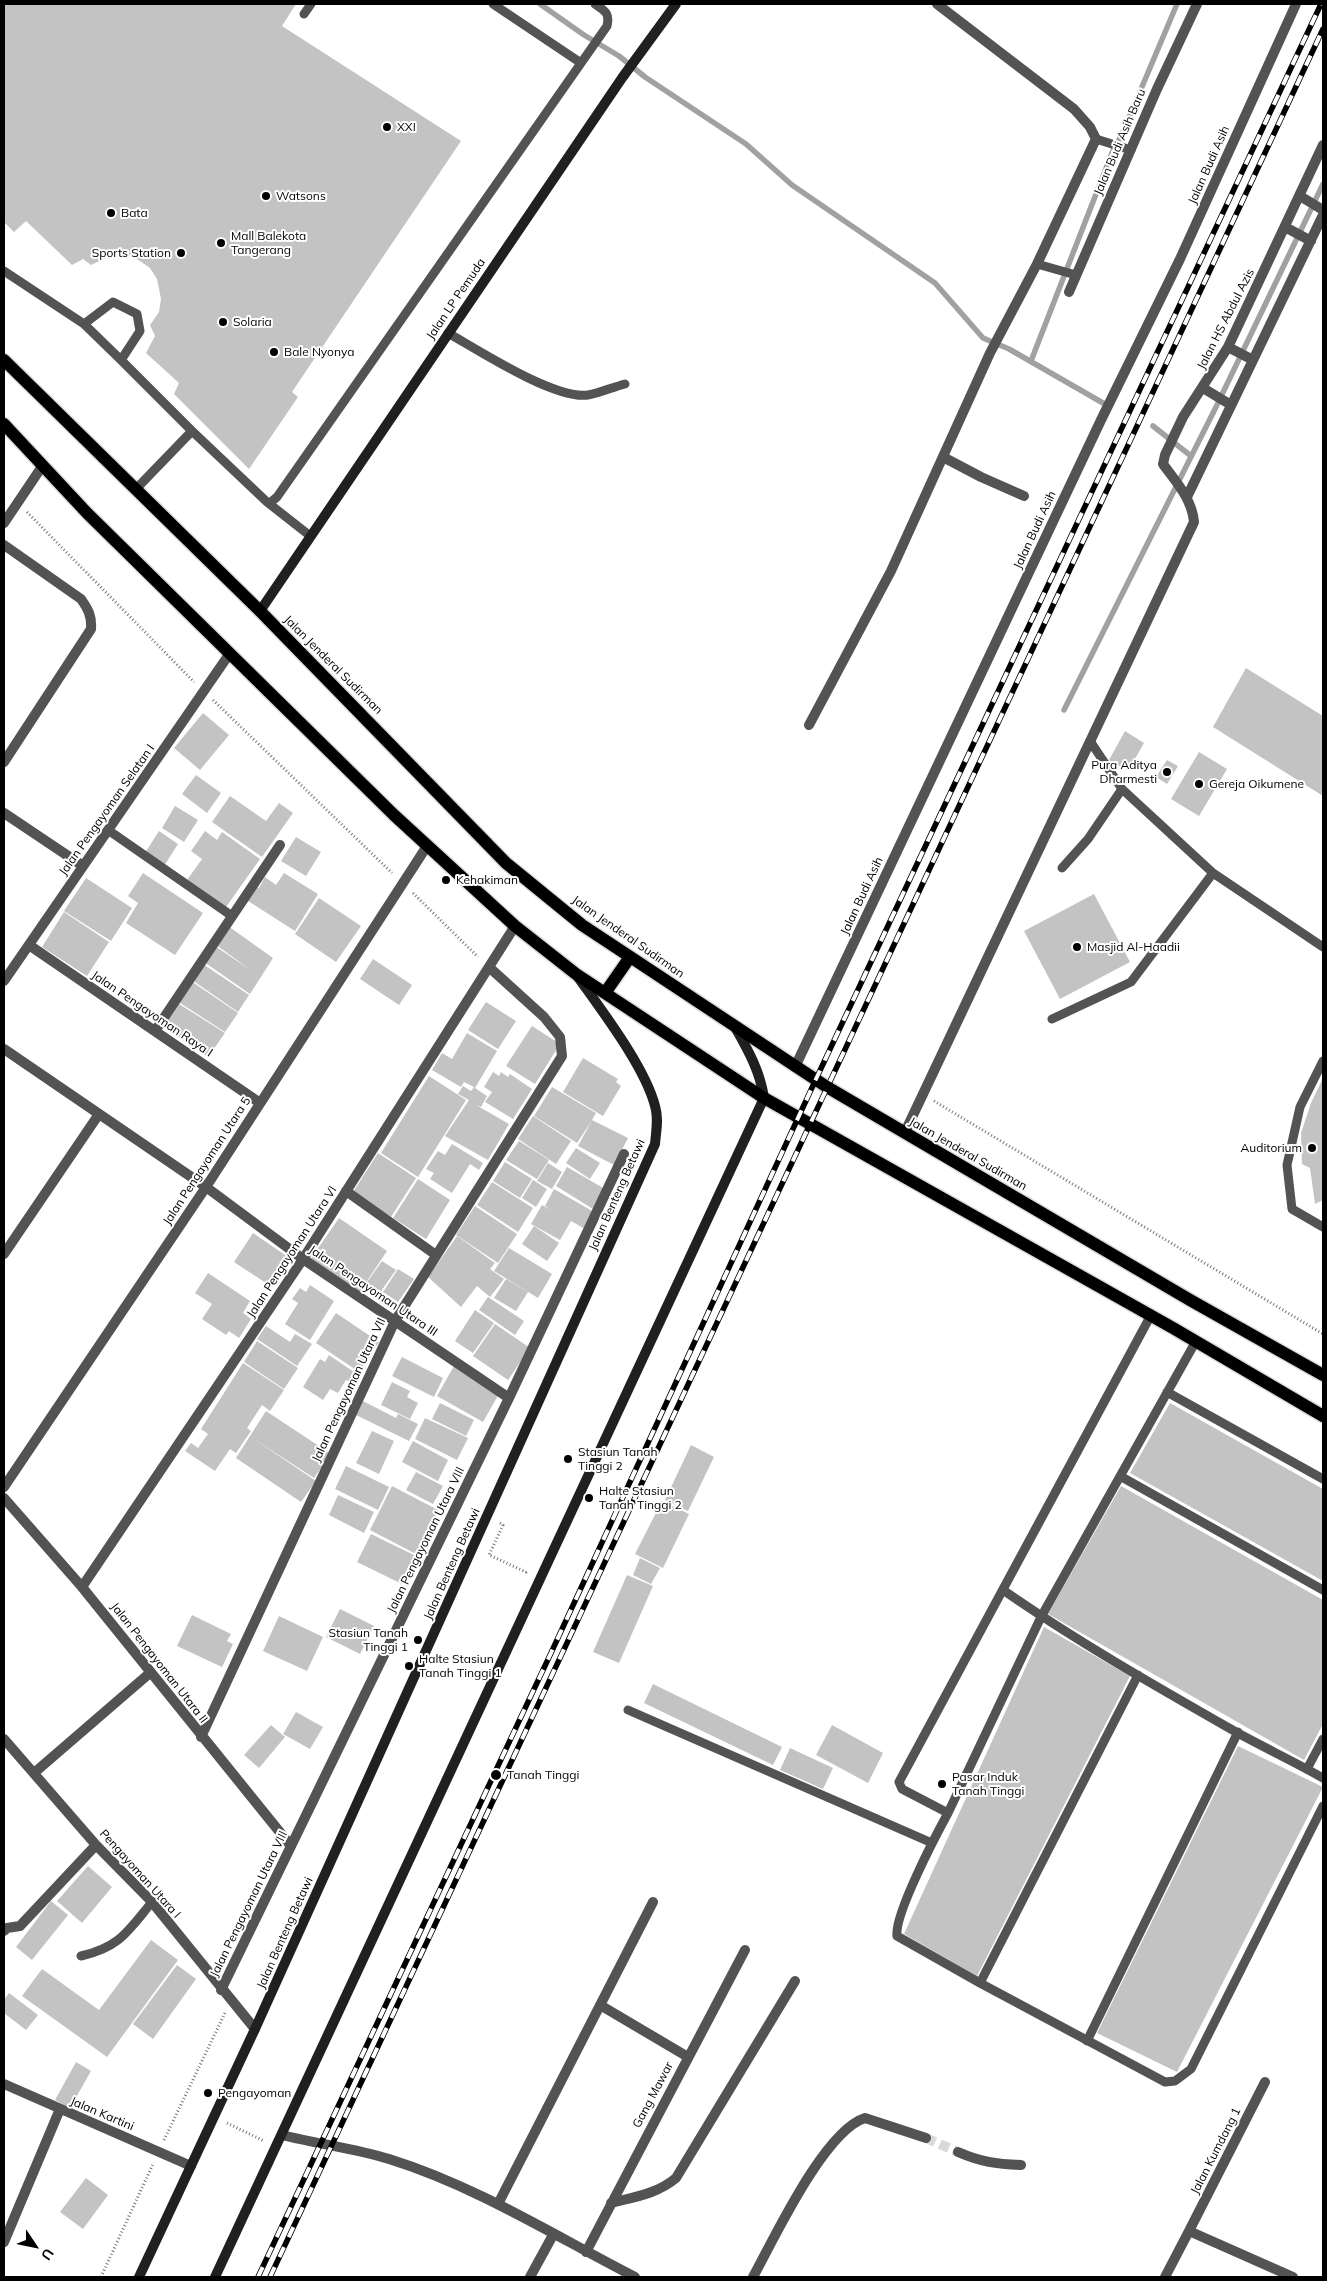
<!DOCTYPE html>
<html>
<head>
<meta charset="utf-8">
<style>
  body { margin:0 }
  #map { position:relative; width:1327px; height:2281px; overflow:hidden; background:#fff; font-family:Mulish,sans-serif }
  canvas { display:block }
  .frame { position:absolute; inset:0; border:5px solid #000; pointer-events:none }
  .north { position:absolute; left:10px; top:2221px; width:50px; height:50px; -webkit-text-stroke:4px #fff; paint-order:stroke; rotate:124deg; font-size:14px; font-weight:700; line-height:20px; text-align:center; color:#000 }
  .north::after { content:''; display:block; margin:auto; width:18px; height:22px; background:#000; clip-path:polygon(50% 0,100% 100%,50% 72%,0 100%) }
</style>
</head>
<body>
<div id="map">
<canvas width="1327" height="2281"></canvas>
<div class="frame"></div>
<div class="north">U</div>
</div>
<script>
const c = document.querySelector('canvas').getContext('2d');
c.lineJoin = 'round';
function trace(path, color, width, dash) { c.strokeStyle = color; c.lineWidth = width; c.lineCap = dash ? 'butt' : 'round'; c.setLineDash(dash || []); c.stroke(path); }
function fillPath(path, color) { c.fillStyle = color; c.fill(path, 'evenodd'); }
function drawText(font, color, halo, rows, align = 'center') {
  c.font = font + ' Mulish,sans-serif'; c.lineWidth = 4; c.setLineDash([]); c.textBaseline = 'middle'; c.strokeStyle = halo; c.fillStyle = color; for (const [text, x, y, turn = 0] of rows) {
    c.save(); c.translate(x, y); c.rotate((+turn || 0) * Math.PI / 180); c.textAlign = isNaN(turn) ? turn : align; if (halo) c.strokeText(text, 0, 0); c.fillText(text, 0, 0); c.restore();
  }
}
trace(new Path2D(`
  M540,4L584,35L619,56L645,77L746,144L792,185L935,283L983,338L1009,349L1103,403
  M1031,361L1112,153L1122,134L1177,4
  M1153,426L1191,456
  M1064,710L1217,405L1323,184`), '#a1a1a1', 5.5);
fillPath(new Path2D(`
  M4,4H296L282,26L461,141L292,392L298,397L249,469L174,394L179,383L146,353L155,336L150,325L159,312L161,299L157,279L150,268L137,259L124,254L113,255L91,265L83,259L72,265L26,221L14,232L4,222Z
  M1246,668L1323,716V796L1213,727Z
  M203,713L229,735L200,770L174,748Z
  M1125,731L1144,743L1128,771L1109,760Z
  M1199,752L1227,769L1199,816L1171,799Z
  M1167,760L1178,766L1167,784L1156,777Z
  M196,775L221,793L207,813L182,794Z
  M230,796L266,821L279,803L293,813L262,857L212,822Z
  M175,806L198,820L184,842L162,828Z
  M159,831L178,844L164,866L145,853Z
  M205,831L217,840L222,832L260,859L226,907L187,880L202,859L191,851Z
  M296,837L321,852L306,876L281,861Z
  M143,873L203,913L175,955L126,923L138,903L128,896Z
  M284,873L318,894L295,931L245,899L254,885L259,888L265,877L276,885Z
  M86,878L132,908L111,941L64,911Z
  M1094,894L1130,962L1060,999L1024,931Z
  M319,898L361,926L336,962L295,934Z
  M64,912L109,942L87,976L42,947Z
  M228,926L273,958L250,994L204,962L215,946L252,971L215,944Z
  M373,959L412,985L399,1005L360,979Z
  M203,964L249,995L238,1012L192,980Z
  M191,981L238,1013L225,1032L177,1001Z
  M176,1002L225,1033L208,1057L160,1025Z
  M486,1002L516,1021L498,1049L468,1030Z
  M532,1026L560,1044L535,1084L506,1066Z
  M467,1033L497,1051L475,1088L487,1096L481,1107L476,1105L509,1124L488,1160L445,1136L469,1100L458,1094L463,1086L471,1091L474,1087L464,1082L461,1087L432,1070L442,1053L452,1059Z
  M583,1058L618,1079L616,1082L621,1086L603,1116L563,1092Z
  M493,1072L499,1076L501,1072L508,1077L510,1074L532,1089L513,1119L485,1102L492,1092L484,1087Z
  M429,1076L466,1100L418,1177L381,1153Z
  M1323,1078V1200L1315,1204L1310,1168L1302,1164L1301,1133L1311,1103Z
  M552,1087L596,1113L592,1120L628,1138L614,1165L578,1146L591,1122L577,1143L534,1116Z
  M533,1116L571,1141L556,1164L518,1139Z
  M519,1141L549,1160L537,1179L506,1160Z
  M452,1144L483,1163L479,1170L470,1164L452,1193L430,1179L434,1173L426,1169L438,1151L445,1155Z
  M576,1148L600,1163L590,1179L566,1163Z
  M378,1153L416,1178L391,1217L353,1192Z
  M505,1162L532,1179L520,1198L493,1181Z
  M548,1163L562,1172L552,1189L537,1181Z
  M567,1167L605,1189L593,1209L556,1186Z
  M418,1179L450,1200L426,1239L393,1218Z
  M533,1180L547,1189L536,1207L522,1198Z
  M492,1182L533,1208L518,1232L477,1205Z
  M554,1189L594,1212L585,1229L571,1221L560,1240L531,1224L542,1205L551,1210L545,1206Z
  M475,1206L517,1234L498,1263L456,1235Z
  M339,1218L387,1251L359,1293L310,1260Z
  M534,1226L559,1243L547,1261L522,1244Z
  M253,1233L291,1259L272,1287L234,1262Z
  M457,1236L495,1263L490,1269L504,1279L490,1297L477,1286L461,1307L428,1277Z
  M509,1248L552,1274L538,1298L494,1271Z
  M382,1261L396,1270L379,1294L365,1285Z
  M398,1269L414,1279L398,1302L383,1292Z
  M208,1273L250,1301L243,1313L251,1319L239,1338L229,1331L226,1335L202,1319L212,1304L195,1293Z
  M506,1279L528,1292L516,1311L494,1298Z
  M310,1285L334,1301L310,1340L285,1324L298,1303L292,1299L300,1288L306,1292Z
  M488,1297L524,1321L515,1335L479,1310Z
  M475,1310L494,1323L473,1353L455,1341Z
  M336,1313L379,1342L359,1372L316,1343Z
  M495,1324L530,1348L508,1380L473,1356Z
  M266,1326L290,1342L295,1334L312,1344L297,1366L257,1339Z
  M257,1341L298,1368L284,1389L244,1362Z
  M329,1355L360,1376L355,1385L346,1380L338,1393L330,1389L323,1400L303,1387L320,1359L325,1362Z
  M402,1357L443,1378L434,1397L392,1376Z
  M243,1363L284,1390L270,1411L262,1405L247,1428L251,1431L236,1453L230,1449L215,1471L185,1451L191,1443L198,1448L208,1434L201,1429Z
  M454,1366L500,1392L483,1422L437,1396Z
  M392,1382L410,1391L407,1397L418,1403L410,1419L381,1405Z
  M363,1401L396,1418L398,1414L418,1424L409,1441L356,1415Z
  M440,1403L474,1420L466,1436L432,1419Z
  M1170,1403L1323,1489V1581L1130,1473Z
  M266,1411L331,1454L314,1478L254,1439L316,1481L301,1502L236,1458Z
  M425,1418L468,1438L457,1460L415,1439Z
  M372,1431L394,1441L379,1474L356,1463Z
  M413,1441L448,1460L438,1481L402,1462Z
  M691,1445L714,1457L688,1511L665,1500Z
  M346,1466L389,1487L378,1510L335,1489Z
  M416,1472L443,1486L433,1504L406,1490Z
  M392,1486L438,1510L416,1554L370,1530Z
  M1121,1486L1323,1600V1724L1304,1760L1048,1614Z
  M338,1495L374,1512L364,1533L329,1515Z
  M662,1501L689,1514L663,1568L635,1554Z
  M371,1534L416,1556L402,1584L357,1562Z
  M640,1558L660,1568L651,1584L633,1575Z
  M627,1575L653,1586L619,1663L593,1652Z
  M340,1609L374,1626L360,1654L326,1637Z
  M192,1615L231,1634L227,1641L233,1644L222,1667L177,1646Z
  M279,1616L323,1637L307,1671L263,1651Z
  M1044,1627L1130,1676L977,1976L904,1934Z
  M653,1684L782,1747L773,1765L644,1703Z
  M296,1712L323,1727L310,1749L283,1734Z
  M271,1725L285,1737L259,1768L244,1755Z
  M832,1725L883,1753L868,1783L816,1755Z
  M1238,1746L1323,1787L1177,2072L1097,2033Z
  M790,1748L833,1768L823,1789L780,1770Z
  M88,1866L112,1887L82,1923L57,1901Z
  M51,1901L68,1915L32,1960L16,1947Z
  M151,1940L178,1960L107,2057L22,1996L42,1969L99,2010Z
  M177,1965L196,1979L153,2039L133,2024Z
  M9,1993L38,2015L26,2030L4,2013V2000Z
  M76,2062L91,2071L70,2108L55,2100Z
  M86,2178L108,2195L83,2229L60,2212Z`), '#c3c3c3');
trace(new Path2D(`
  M926,2138L958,2152`), '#d9d9d9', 10, [10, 5]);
const primary = new Path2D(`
  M4,360L260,611L506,863L582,925L827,1087L1190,1300L1323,1375
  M4,424L87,513L394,815L515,926L576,974L764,1098L1173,1328L1323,1416
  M605,993L630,957`);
trace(primary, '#dbdbdb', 15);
trace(new Path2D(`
  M27,512L194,682
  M213,700L392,873
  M413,893L478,957
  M934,1101L1323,1334
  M500,1523L503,1525L489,1555L526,1572L527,1570
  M227,2123L264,2141
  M164,2140L225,2013
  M101,2277L153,2164`), '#757575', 3, [1, 2.5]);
trace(new Path2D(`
  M493,4L581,63
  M304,14L311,4
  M1096,139L1131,150
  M1037,264L1076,275
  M4,271L84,324L113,302L137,314L140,331L121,360L192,431L267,502L309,535
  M84,324L121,360
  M448,333C478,350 555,400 588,395C600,393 613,387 625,384
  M135,490L192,431
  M271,502L277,497L607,26C610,13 605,11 595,4
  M108,830L232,916
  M1062,868L1088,839L1122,789
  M1213,873L1323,947
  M1052,1019L1131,982L1213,873L1122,789L1090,741
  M1323,1061L1300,1107L1287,1165L1292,1209L1323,1227
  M1196,1341L1041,1617L948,1813C936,1835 894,1915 897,1936L980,1983L1165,2082L1175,2081L1191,2069L1323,1806
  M1167,1392L1323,1479
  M1120,1476L1323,1590
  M1003,1590C1078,1642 1157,1687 1236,1732C1265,1748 1295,1762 1323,1778
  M628,1710L932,1843
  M1307,1769L1323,1739
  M948,1813L902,1789L899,1782L1151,1315
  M81,1956C120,1947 128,1931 152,1902
  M980,1983L1138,1675
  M1087,2041L1238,1732`), '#535353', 9);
trace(new Path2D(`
  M1300,196L1323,210
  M1285,227L1311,241
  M1069,292L1157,89L1197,4
  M1228,347L1253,360
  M1203,388L1231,405
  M943,457L981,477L1024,496
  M1187,497L1323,215
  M4,523L43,465
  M4,545L81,599C88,609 92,616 91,629L4,762
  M809,725L891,571L990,353L1037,264L1096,139L1090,127L1074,109L937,4
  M4,813L83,866
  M29,945L260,1103
  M4,981L230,653
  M155,1031L280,845
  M4,1049L206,1187L303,1259L509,1398
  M795,1067L1101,420L1180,259L1296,4
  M905,1132L1194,522C1192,499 1176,482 1163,464L1165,455L1183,417L1228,347L1323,145
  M346,1191L436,1255
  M4,1254L99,1114
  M4,1487L206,1187L427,846
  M4,1498L82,1587L291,1846
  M82,1587L303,1259L515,926
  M201,1737L395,1321L562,1056L560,1037L544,1017L490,968
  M4,1739L96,1845L152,1902L255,2029
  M34,1773L151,1672
  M4,1931L7,1928L20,1926L96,1845
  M221,1990L509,1398L624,1154
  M600,2005L688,2057
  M4,2084L191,2166
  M282,2135C317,2144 354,2148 389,2159C476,2186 555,2236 635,2277
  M958,2152C981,2162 996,2164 1021,2165
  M611,2203C634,2197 657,2194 676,2178L795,1981
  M498,2204L653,1902
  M1189,2231L1265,2082
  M4,2242L60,2109
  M586,2252L745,1950
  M530,2277L553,2235
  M753,2277C774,2239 824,2131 865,2118L926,2138
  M1165,2277L1189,2231L1293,2277`), '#535353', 10);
trace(new Path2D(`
  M260,611L622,78L676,4
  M139,2277L255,2029L655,1144C656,1131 659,1119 655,1106C645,1067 602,1011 578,977
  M215,2277L764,1098C760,1071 748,1050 735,1027`), '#202020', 10);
trace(primary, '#000', 12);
const rail = new Path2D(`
  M258,2277L551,1653L816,1079L1321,4
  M270,2277L1323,29`);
trace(rail, '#000', 5.5);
trace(rail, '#fff', 4, [11]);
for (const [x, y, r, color] of [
  [387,127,5,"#000"],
  [266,196,5,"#000"],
  [111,213,5,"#000"],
  [221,243,5,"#000"],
  [181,253,5,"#000"],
  [223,322,5,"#000"],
  [274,352,5,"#000"],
  [1167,772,5,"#000"],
  [1199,784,5,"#000"],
  [446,880,5,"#000"],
  [1077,947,5,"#000"],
  [1312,1148,5,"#000"],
  [568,1459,5,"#000"],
  [589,1498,5,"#000"],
  [418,1640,5,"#000"],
  [409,1666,5,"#000"],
  [496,1775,6,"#000"],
  [942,1784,5,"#000"],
  [208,2093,5,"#000"]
]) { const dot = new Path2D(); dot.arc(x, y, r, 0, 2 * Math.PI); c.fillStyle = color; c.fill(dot); trace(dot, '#fff', 2); }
drawText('12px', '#000', '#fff', [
  ["XXI",397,127],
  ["Watsons",276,196],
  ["Bata",121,213],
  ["Mall Balekota",231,236],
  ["Tangerang",231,250],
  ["Sports Station",171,253,"right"],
  ["Solaria",233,322],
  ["Bale Nyonya",284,352],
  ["Pura Aditya",1157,765,"right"],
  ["Dharmesti",1157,779,"right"],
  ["Gereja Oikumene",1209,784],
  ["Kehakiman",456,880],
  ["Masjid Al-Haadii",1087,947],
  ["Auditorium",1302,1148,"right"],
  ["Stasiun Tanah",578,1452],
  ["Tinggi 2",578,1466],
  ["Halte Stasiun",599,1491],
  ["Tanah Tinggi 2",599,1505],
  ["Stasiun Tanah",408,1633,"right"],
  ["Tinggi 1",408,1647,"right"],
  ["Halte Stasiun",419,1659],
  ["Tanah Tinggi 1",419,1673],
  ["Tanah Tinggi",507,1775],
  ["Pasar Induk",952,1777],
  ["Tanah Tinggi",952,1791],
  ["Pengayoman",218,2093]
], 'left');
drawText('12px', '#000', '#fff', [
  ["Jalan Budi Asih Baru",1120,142,-67],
  ["Jalan Budi Asih",1209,165,-66],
  ["Jalan LP Pemuda",456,299,-56],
  ["Jalan HS Abdul Azis",1226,319,-63],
  ["Jalan Budi Asih",1035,530,-65],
  ["Jalan Jenderal Sudirman",333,665,45],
  ["Jalan Pengayoman Selatan I",107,810,-55],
  ["Jalan Budi Asih",862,896,-65],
  ["Jalan Jenderal Sudirman",628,937,35],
  ["Jalan Pengayoman Raya I",152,1014,34],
  ["Jalan Jenderal Sudirman",968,1154,30],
  ["Jalan Pengayoman Utara 5",207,1161,-57],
  ["Jalan Benteng Betawi",617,1195,-66],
  ["Jalan Pengayoman Utara VI",292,1252,-57],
  ["Jalan Pengayoman Utara III",373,1291,34],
  ["Jalan Pengayoman Utara VII",349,1390,-65],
  ["Jalan Pengayoman Utara VIII",426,1540,-64],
  ["Jalan Benteng Betawi",452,1564,-66],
  ["Jalan Pengayoman Utara II",159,1663,52],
  ["Pengayoman Utara I",140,1874,48],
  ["Jalan Pengayoman Utara VIII",249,1904,-64],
  ["Jalan Benteng Betawi",285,1933,-66],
  ["Gang Mawar",653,2095,-62],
  ["Jalan Kartini",102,2114,23],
  ["Jalan Kumdang 1",1216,2151,-63]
]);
</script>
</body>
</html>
